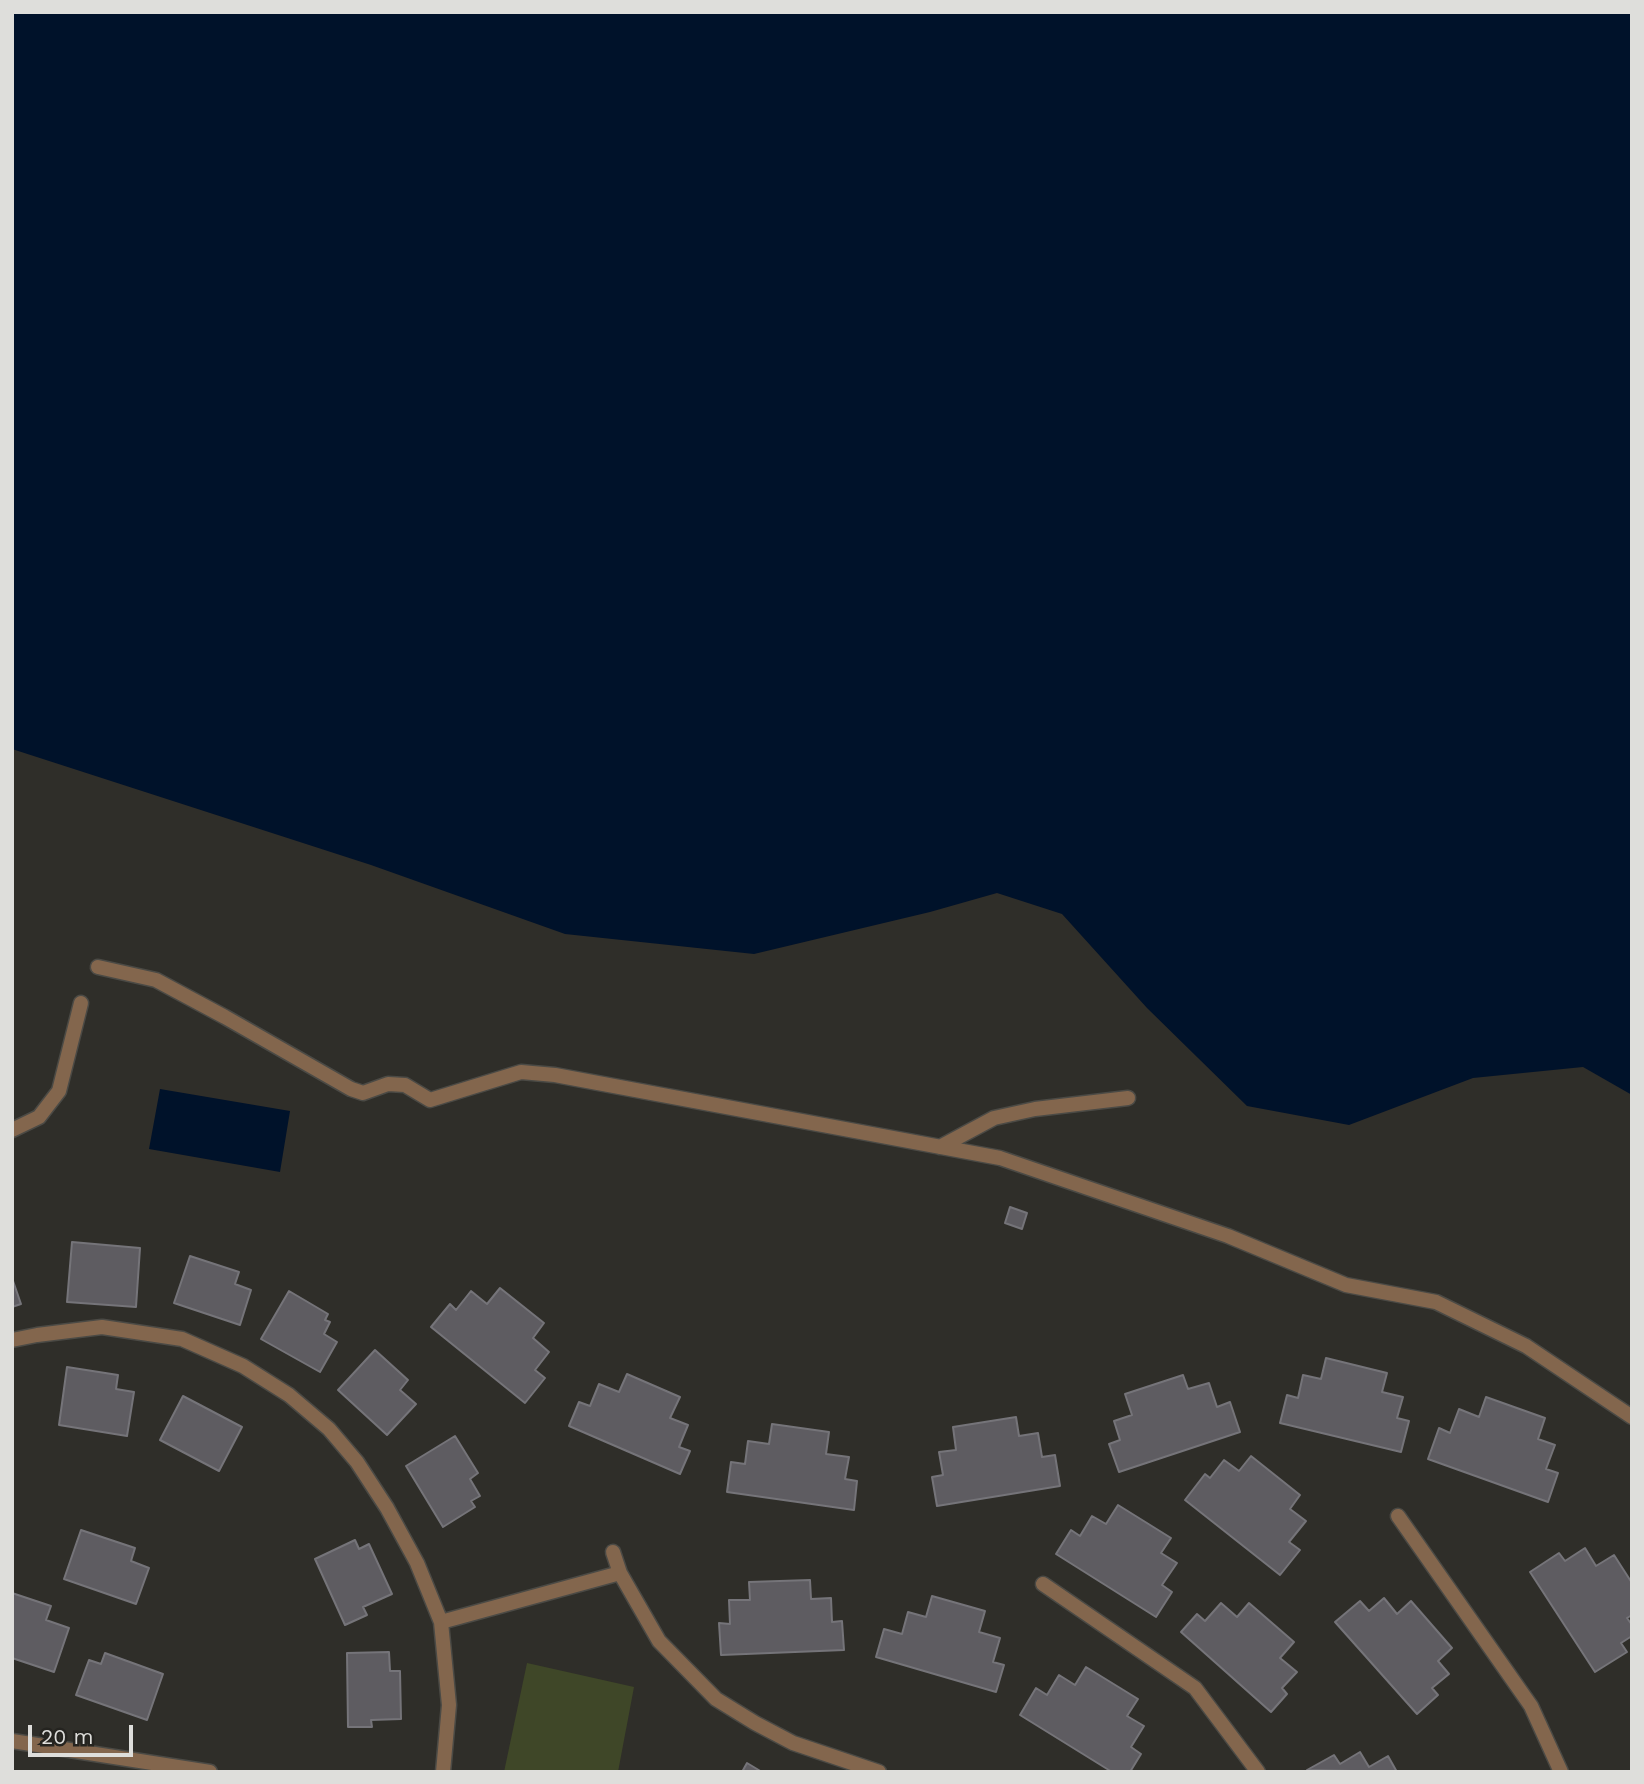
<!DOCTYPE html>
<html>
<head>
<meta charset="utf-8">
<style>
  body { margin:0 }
  #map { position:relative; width:1644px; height:1784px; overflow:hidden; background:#2f2e29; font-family:"Work Sans",sans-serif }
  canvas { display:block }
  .frame { position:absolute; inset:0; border:14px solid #dededb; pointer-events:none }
  .scale { position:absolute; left:28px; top:1725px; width:105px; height:32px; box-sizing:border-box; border:4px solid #dededb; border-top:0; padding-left:9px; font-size:21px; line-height:24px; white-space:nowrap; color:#dededb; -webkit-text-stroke:5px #252420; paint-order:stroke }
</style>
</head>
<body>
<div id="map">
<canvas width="1644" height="1784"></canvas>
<div class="frame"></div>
<div class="scale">20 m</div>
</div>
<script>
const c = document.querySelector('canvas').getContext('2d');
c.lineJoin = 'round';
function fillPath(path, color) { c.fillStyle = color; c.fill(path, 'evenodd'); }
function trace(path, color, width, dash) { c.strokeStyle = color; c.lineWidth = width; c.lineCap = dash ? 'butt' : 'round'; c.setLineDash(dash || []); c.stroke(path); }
fillPath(new Path2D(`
  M527,1663L634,1687L618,1772H504Z`), '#3f4728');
fillPath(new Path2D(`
  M12,12H1632V1095L1583,1067L1473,1078L1349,1125L1247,1106L1147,1008L1062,914L997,893L930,912L754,954L565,934L371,865L12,749Z
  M160,1089L290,1111L280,1172L149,1149Z`), '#00122a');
const building = new Path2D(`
  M1010,1207L1027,1213L1022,1229L1005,1223Z
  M72,1242L140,1248L136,1307L67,1302Z
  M190,1256L239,1272L235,1284L251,1290L240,1325L174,1303Z
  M12,1278L21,1304L12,1307Z
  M500,1288L544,1323L533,1338L549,1352L535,1370L545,1378L525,1403L431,1327L450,1304L456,1310L471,1291L487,1304Z
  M289,1291L328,1314L325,1320L330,1322L324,1334L337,1342L320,1372L261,1339Z
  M375,1350L408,1380L400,1390L416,1404L387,1435L338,1390Z
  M1326,1358L1387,1373L1382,1392L1403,1397L1397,1418L1409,1421L1401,1452L1280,1423L1287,1395L1298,1398L1303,1375L1321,1379Z
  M67,1367L118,1375L116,1389L134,1392L127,1436L59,1425Z
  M627,1374L680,1397L670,1418L688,1425L679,1447L690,1451L680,1474L569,1426L579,1402L590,1406L599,1384L619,1392Z
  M1183,1375L1188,1389L1209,1383L1217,1407L1230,1402L1240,1432L1119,1472L1109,1444L1120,1440L1114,1421L1132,1415L1125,1394Z
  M183,1396L242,1427L219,1471L160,1440Z
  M1486,1397L1545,1418L1538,1439L1555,1445L1546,1469L1558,1473L1548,1502L1428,1459L1439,1428L1450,1433L1459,1409L1479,1417Z
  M1016,1417L1019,1436L1038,1433L1042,1457L1055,1455L1060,1486L937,1506L932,1477L943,1475L939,1452L956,1450L953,1427Z
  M772,1424L829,1432L826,1454L849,1457L845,1479L857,1481L854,1510L727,1492L731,1462L745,1464L748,1441L769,1444Z
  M455,1436L478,1473L470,1479L480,1496L471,1501L475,1507L443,1527L406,1466Z
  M1251,1456L1300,1495L1290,1509L1306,1521L1289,1542L1300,1550L1280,1575L1185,1500L1205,1474L1210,1478L1224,1460L1239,1471Z
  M1118,1505L1171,1538L1161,1553L1177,1563L1162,1585L1172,1592L1156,1617L1056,1554L1071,1530L1080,1536L1092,1516L1106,1524Z
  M81,1530L135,1548L131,1561L149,1568L136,1604L64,1579Z
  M355,1540L359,1549L369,1544L392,1594L363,1607L367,1615L345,1625L315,1559Z
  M1585,1548L1596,1566L1614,1555L1632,1583V1615L1627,1618L1632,1625V1636L1621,1643L1627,1652L1595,1672L1530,1572L1559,1553L1565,1561Z
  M810,1580L811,1599L831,1598L832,1622L842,1621L844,1650L721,1655L719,1623L730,1624L729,1600H750L749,1582Z
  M12,1593L51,1606L46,1620L69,1628L54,1672L12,1658Z
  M932,1596L985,1611L979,1632L1000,1638L993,1662L1004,1665L996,1692L876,1657L884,1629L902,1634L908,1612L926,1617Z
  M1384,1598L1397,1614L1411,1601L1452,1648L1438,1661L1449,1674L1432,1688L1438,1695L1417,1714L1335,1622L1360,1601L1369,1611Z
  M1221,1603L1237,1617L1249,1603L1294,1642L1280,1658L1297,1672L1282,1688L1287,1694L1271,1712L1181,1632L1197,1614L1205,1621Z
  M389,1652L390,1671H400L401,1719L371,1720L372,1727H348L347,1653Z
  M105,1653L163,1674L147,1720L76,1695L89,1660L101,1664Z
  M1086,1667L1138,1699L1127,1716L1144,1726L1131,1747L1141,1754L1130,1772H1112L1020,1715L1036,1688L1047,1695L1059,1675L1075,1685Z
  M1360,1752L1369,1767L1388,1756L1397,1772L1307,1770L1334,1755L1340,1764Z
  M747,1763L762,1772H742Z`);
fillPath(building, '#5e5c61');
trace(building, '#757479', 2);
const street = new Path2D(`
  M98,967L156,980L225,1017L351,1089L363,1093L388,1084L405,1085L430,1100L521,1072L555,1075L1000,1158L1228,1236L1346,1285L1436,1302L1526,1346L1632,1417
  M12,1130L39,1117L59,1091L81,1003
  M940,1147L994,1118L1035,1109L1128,1098
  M12,1340L37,1335L102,1327L182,1339L243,1366L289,1395L329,1429L357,1462L387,1508L417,1563L441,1622L449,1705L443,1772
  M1398,1516L1531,1706L1561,1772
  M613,1552L620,1573L659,1641L716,1699L755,1723L793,1743L879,1772
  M1043,1584L1195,1688L1258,1772
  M441,1622L620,1573
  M12,1741L210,1772`);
trace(street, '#4b4a45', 17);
trace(street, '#83664d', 14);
</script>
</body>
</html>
